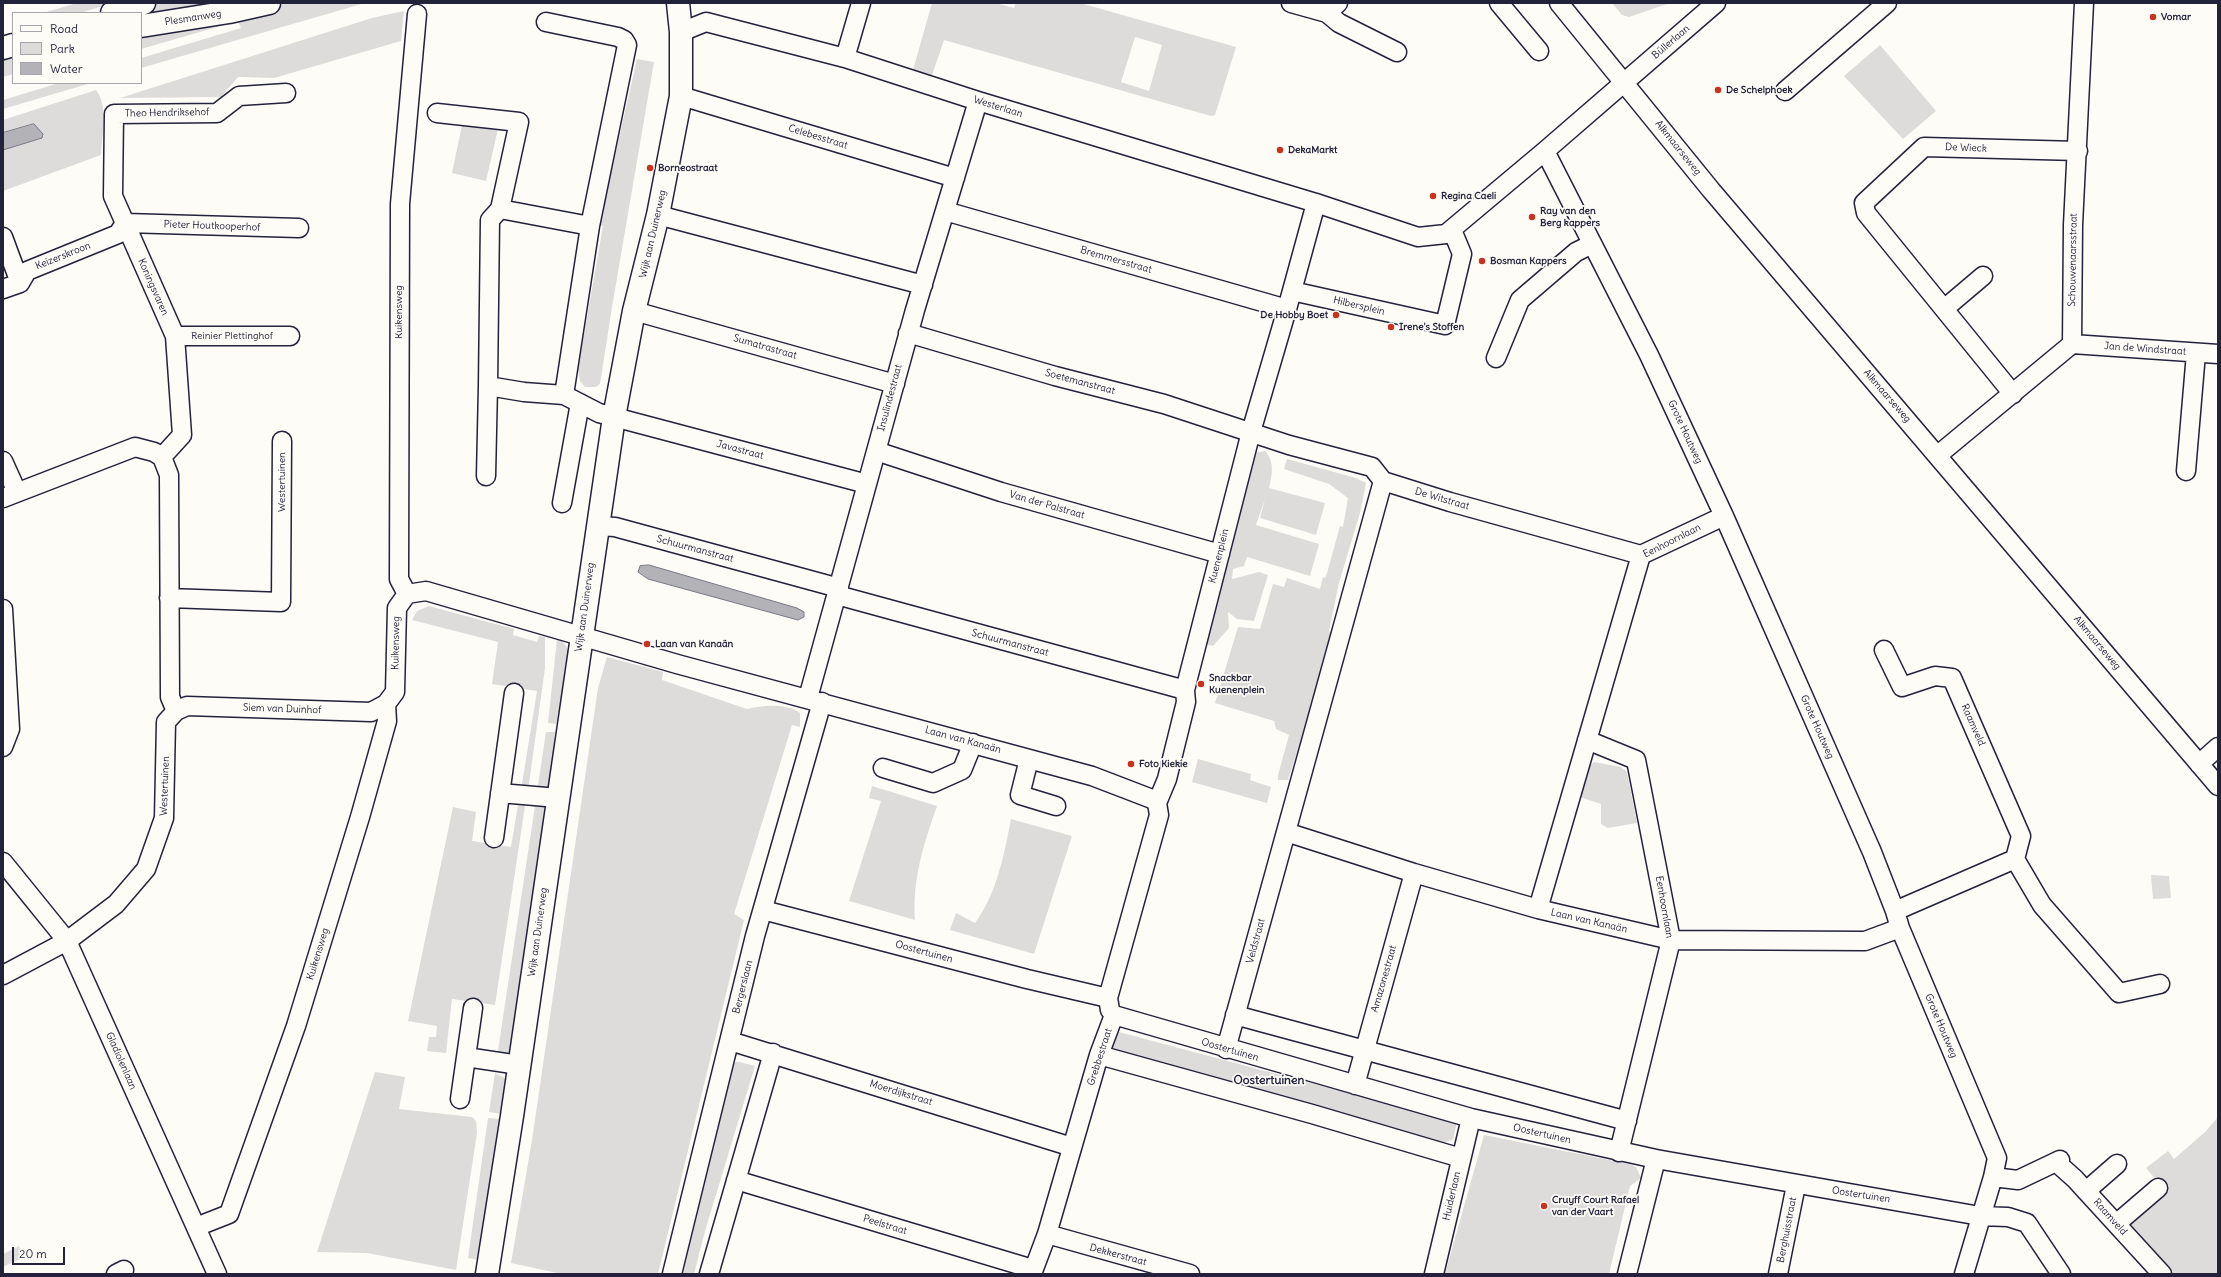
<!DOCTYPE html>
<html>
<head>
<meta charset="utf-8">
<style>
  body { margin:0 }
  #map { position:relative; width:2221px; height:1277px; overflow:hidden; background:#fdfcf7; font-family:Delius,sans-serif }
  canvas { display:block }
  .frame { position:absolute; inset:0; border:4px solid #22223b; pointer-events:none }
  .legend { position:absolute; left:12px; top:12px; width:130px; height:72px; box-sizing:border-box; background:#fdfcf7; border:1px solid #a5a5ac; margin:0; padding:5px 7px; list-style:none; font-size:12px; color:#22223b }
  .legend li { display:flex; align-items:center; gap:8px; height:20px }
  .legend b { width:20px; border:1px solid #a5a5ac }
  .scale { position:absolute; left:12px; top:1247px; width:53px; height:18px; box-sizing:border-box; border:2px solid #22223b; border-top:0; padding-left:5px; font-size:12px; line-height:14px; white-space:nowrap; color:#22223b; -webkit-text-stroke:3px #fdfcf7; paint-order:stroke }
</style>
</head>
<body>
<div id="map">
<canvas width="2221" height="1277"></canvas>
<div class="frame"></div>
<ul class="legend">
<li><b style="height:5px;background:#fdfcf7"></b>Road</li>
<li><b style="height:11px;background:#dddcdb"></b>Park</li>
<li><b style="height:11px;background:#b2b2b7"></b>Water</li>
</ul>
<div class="scale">20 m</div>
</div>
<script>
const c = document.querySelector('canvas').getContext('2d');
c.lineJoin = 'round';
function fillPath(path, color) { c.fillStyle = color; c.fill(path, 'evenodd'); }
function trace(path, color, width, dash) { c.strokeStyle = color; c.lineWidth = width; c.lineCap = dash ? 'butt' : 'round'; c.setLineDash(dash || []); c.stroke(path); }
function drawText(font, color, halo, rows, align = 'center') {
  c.font = font + ' Delius,sans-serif'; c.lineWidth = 3.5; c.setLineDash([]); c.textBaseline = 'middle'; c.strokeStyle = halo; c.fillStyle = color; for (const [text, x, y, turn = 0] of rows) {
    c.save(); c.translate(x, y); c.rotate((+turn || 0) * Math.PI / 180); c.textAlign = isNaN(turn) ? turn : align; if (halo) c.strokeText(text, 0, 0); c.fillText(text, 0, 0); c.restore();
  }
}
fillPath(new Path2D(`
  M77,3H113L80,13H43Z
  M155,3H249L141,17L122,13Z
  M286,3H365L141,68V58L241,28L238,21L141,49V30L185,25Z
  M932,3H996L1014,8L1016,3H1080L1236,47L1215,115L1211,116L944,40L930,81L911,77ZM1135,37L1162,45L1149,91L1121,82Z
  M1612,3H1670L1629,17L1622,15Z
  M404,11L401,41L274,78L238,77L221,97L120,98L372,18Z
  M1880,45L1936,111L1903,139L1844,76Z
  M13,54V74L3,77V57Z
  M637,59L654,62L612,307L600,384L596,387H585L580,381L578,369L603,226H599Z
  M59,83H91L3,109V100Z
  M96,90C109,107 102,135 101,155L3,191V150L42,138L41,133L34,124L3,133V120Z
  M462,125L498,129L486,181L452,173Z
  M1265,451C1275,461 1272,476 1269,488L1325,503L1316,535L1260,518L1265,499L1256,525L1319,544L1310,576L1247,557L1244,566L1233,569L1232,579L1259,572L1268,575L1254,621L1237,619L1228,612L1229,628L1213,646L1205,644L1254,453Z
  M1287,459L1356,478L1366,483L1360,513L1339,583L1329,631L1333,636L1331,646L1288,780H1278V775L1289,735L1276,729L1274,721L1215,703L1238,627L1260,629L1273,584L1284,587L1287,578L1320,589L1323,577L1325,578L1327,573L1340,526L1343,527L1348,498L1329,484L1284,469Z
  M429,606L514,629L513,635L537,642L539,636L545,637V668L528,791L521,790L537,691L492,684L498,642L412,620L417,611Z
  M557,639C565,641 568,648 569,656L556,724L548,723Z
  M607,657L663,672L662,680L747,709C762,705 788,703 800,713V727L792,725L734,914L744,920L658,1274H562L511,1263L532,1140L598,688Z
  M546,732H555L549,793L537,792Z
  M1198,759L1251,774L1250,780L1271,787L1267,803L1192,782Z
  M1594,762L1621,767L1627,772L1637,823L1608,828L1601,824V804L1580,797L1588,767Z
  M872,786L937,806C924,843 912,880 915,920L849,901L881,801L869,798Z
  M518,805L525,806L495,1005L452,999L446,1053L427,1051L429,1037H436L437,1026L408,1021L453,807L476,812L472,841L511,847Z
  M535,806L548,807L510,1054L497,1057Z
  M1011,819L1072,836L1034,954L950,930L956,913L975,923C997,893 1004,855 1011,819Z
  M2151,875L2169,876L2171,898L2153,899Z
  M1115,1031L1457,1122L1453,1140L1441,1143L1108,1049Z
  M734,1062H740L755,1066L705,1231L694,1274H683Z
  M375,1072L405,1077L399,1109L472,1117L476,1121L477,1133L456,1270L367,1253L317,1252Z
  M495,1073L507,1079L502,1114L489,1112Z
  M2218,1117V1274H2173L2126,1223L2164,1189L2146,1168L2168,1151L2174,1159L2205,1132Z
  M488,1118L501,1119L480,1260L468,1258Z
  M1484,1135L1630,1164L1636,1167L1641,1178L1630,1186L1609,1274H1445Z
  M19,1246L24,1257L3,1267V1254Z`), '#dddcdb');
const water = new Path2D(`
  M34,124L43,134L42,138L3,150V133Z
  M649,565L797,608L804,612V617L798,620L648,579L638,572L640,566Z`);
fillPath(water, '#b2b2b7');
trace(water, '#787885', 1);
const minor = new Path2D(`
  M1291,3L1327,13L1338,3
  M1499,3L1539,51
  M1559,3L1711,190L2218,786
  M1327,13L1339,23L1397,52
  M546,22L618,37L624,40L627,45L590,226L564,395L599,413L867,484
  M681,32L706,22L845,58L978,101L1316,203
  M845,58L861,3
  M1785,91L1887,3
  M681,96L955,178
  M437,113L519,122L500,209L490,220L488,386
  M1545,151L1649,355L1724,516L1872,852L1895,911L1900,928L1997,1158L1993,1177L1964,1274
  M500,209L590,226
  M945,211L1287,309
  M658,215L923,285
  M3,237L20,283
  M1983,276L1944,309L1866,213L1864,203L1924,147L2078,151
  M3,289L20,283L27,271L118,234L125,223L299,228
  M1292,291L1445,325L1462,254L1452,230
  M1944,309L2013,394
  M634,311L895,384
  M908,333L1055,376L1164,404L1289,445L1372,467L1383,481L1450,502L1641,555
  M175,336H290
  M2072,344L2218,354
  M1496,358L1520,300L1576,252L1592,244
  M876,451L1001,492L1220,554
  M1938,455L2072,344L2073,225L2084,3
  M162,457L182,435L175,336L113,196L114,114L217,113L239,96L286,93
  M162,457L169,475L170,697L176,711
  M3,461L17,492
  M2186,471L2196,353
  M486,476L488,386L524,392L564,395
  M3,498L135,447L154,452L162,457
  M562,503L580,403
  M597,526L615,527L839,588
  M407,594L426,591L677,664L1092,776L1152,799L1157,803L1159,815L1108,998L1110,1010L1114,1015
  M407,594L399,579L400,204L417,14
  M837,595L1185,690
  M169,598L281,602L282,441
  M3,609L10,729L3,747
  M1884,650L1902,687L1935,676L1952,678L2021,836L2015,859L2042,905L2119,993L2160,984
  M808,698L915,310L978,101
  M1587,740L1636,760L1671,940L1619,1152
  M1029,759L1020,795L1056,806
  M2199,764L2218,747
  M883,768L933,783L962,770L973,743
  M500,793L558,798
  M1157,803L1167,779L1186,702L1185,690L1251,432L1287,309L1316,203L1418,237L1446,234L1545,151L1716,3
  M1286,832L1414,873L1538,909L1671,940L1865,941L1900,928
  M494,838L514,693
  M3,862L67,941L217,1274
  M1538,909L1641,555L1724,516
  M763,910L1027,979L1108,998
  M1895,911L2015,859
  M3,975L67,941L116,904L146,869L164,818L166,722L176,711L187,706L371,712L386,704
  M1114,1015L1471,1118L1656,1159L1980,1216L2008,1217L2027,1223L2061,1274
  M1235,1015L1627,1121
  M730,1041L1072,1147
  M1226,1049C1278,859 1331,670 1383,481
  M1099,1055L1312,1114L1461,1158
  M466,1057L519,1065
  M1355,1085L1414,873
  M460,1099L473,1008
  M2056,1162L2075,1179L2162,1274
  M1993,1177L2018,1180L2060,1160
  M736,1180L1033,1269
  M2086,1191L2117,1164
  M2116,1224L2158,1188
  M196,1227L229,1214L296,1026L360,817L387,721L386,704L395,692L397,608L407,594
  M1047,1234L1190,1274
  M116,1274L124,1270
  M672,1274L755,936L822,702
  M709,1274L773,1053
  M1032,1274L1047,1234L1099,1055L1114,1015
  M1434,1274L1471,1118
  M1627,1274L1656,1159
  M1778,1274L1796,1185`);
const major = new Path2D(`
  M112,13L144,3
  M141,26L229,12L269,3
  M3,48L13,45
  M487,1274L512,1116L614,417L634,311L658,215L681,96V32L678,3`);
trace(minor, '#22223b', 21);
trace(major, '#22223b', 25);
trace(minor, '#fdfcf7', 18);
trace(major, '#fdfcf7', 22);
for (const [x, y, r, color] of [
  [2153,17,4,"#c8321e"],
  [1718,90,4,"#c8321e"],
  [1280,150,4,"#c8321e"],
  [650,168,4,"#c8321e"],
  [1433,196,4,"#c8321e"],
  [1532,217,4,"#c8321e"],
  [1482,261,4,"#c8321e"],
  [1336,315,4,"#c8321e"],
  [1391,327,4,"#c8321e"],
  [647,644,4,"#c8321e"],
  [1201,684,4,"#c8321e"],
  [1131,764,4,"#c8321e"],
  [1544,1206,4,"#c8321e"]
]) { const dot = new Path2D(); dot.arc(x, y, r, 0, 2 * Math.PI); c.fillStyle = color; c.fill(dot); trace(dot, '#fdfcf7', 1.5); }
drawText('bold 10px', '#22223b', '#fdfcf7', [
  ["Vomar",2161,17],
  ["De Schelphoek",1726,90],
  ["DekaMarkt",1288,150],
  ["Borneostraat",658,168],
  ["Regina Caeli",1441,196],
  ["Ray van den",1540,211],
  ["Berg kappers",1540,223],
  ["Bosman Kappers",1490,261],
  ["De Hobby Boet",1328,315,"right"],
  ["Irene's Stoffen",1399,327],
  ["Laan van Kanaän",655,644],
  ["Snackbar",1209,678],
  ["Kuenenplein",1209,690],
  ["Foto Kiekie",1139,764],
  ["Cruyff Court Rafael",1552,1200],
  ["van der Vaart",1552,1212]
], 'left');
drawText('10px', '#22223b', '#fdfcf7', [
  ["Plesmanweg",193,18,-9],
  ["Büllerlaan",1671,42,-41],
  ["Westerlaan",998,107,17],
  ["Theo Hendriksehof",167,113,-1],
  ["Celebesstraat",818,137,17],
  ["Alkmaarseweg",1678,148,51],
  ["De Wieck",1966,148,2],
  ["Pieter Houtkooperhof",212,226,2],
  ["Wijk aan Duinerweg",653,234,-77],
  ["Keizerskroon",63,256,-22],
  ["Bremmersstraat",1116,260,16],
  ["Schouwenaarsstraat",2073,260,-89],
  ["Koningsvaren",153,287,66],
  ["Hilbersplein",1359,306,13],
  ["Kuikensweg",399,312,-90],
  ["Reinier Plettinghof",232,336],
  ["Sumatrastraat",765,347,16],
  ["Jan de Windstraat",2145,349,4],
  ["Soetemanstraat",1080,382,15],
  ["Alkmaarseweg",1887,396,49],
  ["Insulindestraat",890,398,-75],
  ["Grote Houtweg",1685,432,65],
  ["Javastraat",740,450,15],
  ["Westertuinen",282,482,-90],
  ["De Witstraat",1442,499,16],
  ["Van der Palstraat",1047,505,16],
  ["Eenhoornlaan",1672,541,-27],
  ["Schuurmanstraat",695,549,15],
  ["Kuenenplein",1219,556,-76],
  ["Wijk aan Duinerweg",585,607,-82],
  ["Kuikensweg",396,643,-89],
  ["Schuurmanstraat",1010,643,15],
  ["Alkmaarseweg",2097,643,50],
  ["Siem van Duinhof",282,709,2],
  ["Raamveld",1973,725,66],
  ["Grote Houtweg",1817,727,66],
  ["Laan van Kanaän",963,740,15],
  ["Westertuinen",165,786,-88],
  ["Eenhoornlaan",1664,907,80],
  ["Laan van Kanaän",1589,921,13],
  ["Wijk aan Duinerweg",538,932,-82],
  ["Veldstraat",1256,941,-75],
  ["Oostertuinen",924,952,15],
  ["Kuikensweg",318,954,-73],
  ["Amazonestraat",1384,979,-74],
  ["Bergerslaan",743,987,-76],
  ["Grote Houtweg",1941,1026,67],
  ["Oostertuinen",1230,1050,16],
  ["Grebbestraat",1100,1057,-72],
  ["Gladiolenlaan",121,1061,66],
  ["Moerdijkstraat",901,1093,17],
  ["Oostertuinen",1542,1134,13],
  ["Oostertuinen",1861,1195,9],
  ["Huiderlaan",1452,1196,-77],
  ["Raamveld",2110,1217,48],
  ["Peelstraat",885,1225,17],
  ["Berghuisstraat",1787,1230,-79],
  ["Dekkerstraat",1118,1255,15]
]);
drawText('bold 12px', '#22223b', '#fdfcf7', [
  ["Oostertuinen",1269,1081]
]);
</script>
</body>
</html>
